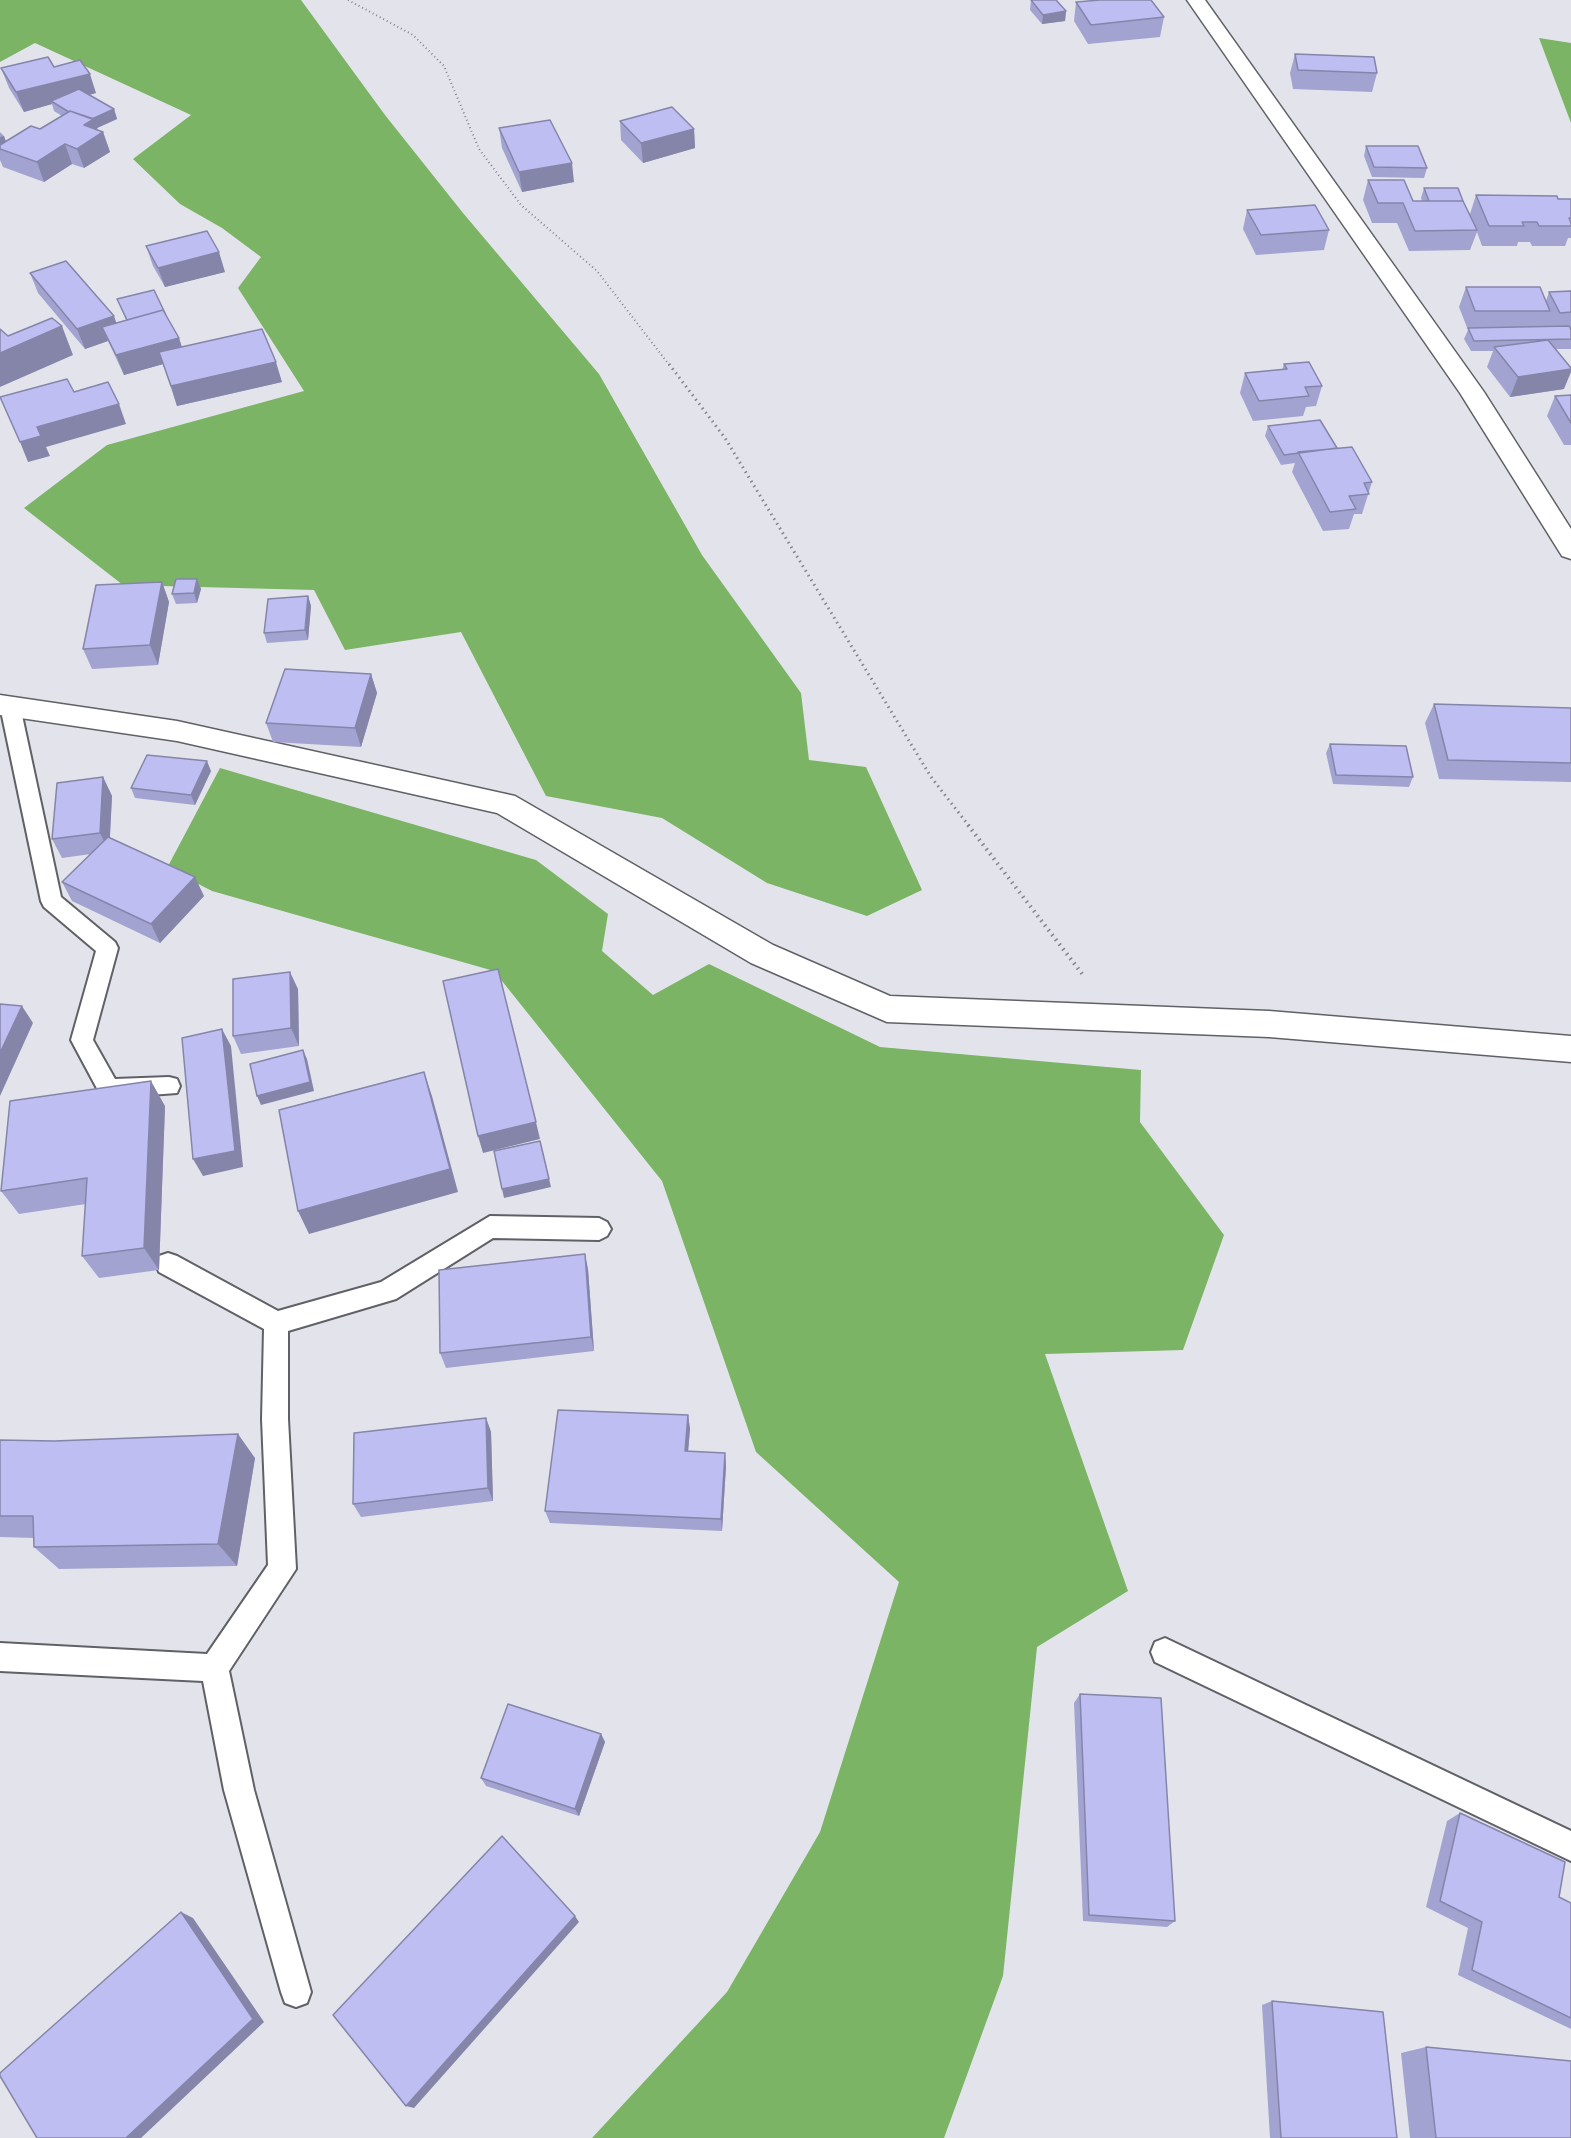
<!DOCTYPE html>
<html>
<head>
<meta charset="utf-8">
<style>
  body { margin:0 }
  canvas { display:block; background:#e3e4eb }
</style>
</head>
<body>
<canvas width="1571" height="2138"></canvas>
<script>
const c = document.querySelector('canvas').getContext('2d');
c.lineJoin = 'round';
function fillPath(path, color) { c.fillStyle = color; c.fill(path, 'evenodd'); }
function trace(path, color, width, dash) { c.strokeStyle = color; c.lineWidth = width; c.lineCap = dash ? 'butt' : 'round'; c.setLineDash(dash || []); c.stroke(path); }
fillPath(new Path2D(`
  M0,0H301L385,115L463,213L599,374L702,555L801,693L809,760L866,767L922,890L867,916L767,883L662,818L546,796L461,632L345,650L314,590L123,585L24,508L107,445L304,391L238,288L261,257L222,228L180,204L133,159L191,115L35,43L0,62Z
  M1539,38L1571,43V123Z
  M220,768L536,860L608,914L602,951L653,995L709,964L880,1047L1141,1070L1140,1122L1224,1235L1183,1350L1045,1354L1128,1591L1037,1647L1003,1976L944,2138H592L727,1992L820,1832L899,1582L756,1452L662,1181L494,971L212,891L167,868Z`), '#7cb465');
const service = new Path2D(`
  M10,699L17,701L20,706L61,897L115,942L118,948L93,1040L115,1079L169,1077L177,1079L180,1086L177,1093L109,1098L101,1096L71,1040L96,951L44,907L41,901L0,706L3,701Z
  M490,1216L599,1218L607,1222L611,1229L607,1236L599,1240L493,1238L396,1299L288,1331V1419L296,1569L229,1671L254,1790L311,1992L307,2003L296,2007L285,2003L281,1992L224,1790L203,1681L0,1671V1643L207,1654L268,1565L262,1419L264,1329L159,1272L156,1264L159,1256L168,1253L177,1256L278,1311L381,1282Z
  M1165,1638L1571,1831V1861L1155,1662L1151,1652L1155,1642Z`);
const tertiary = new Path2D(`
  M1187,0H1205L1484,392L1571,529V559L1562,556L1460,393Z
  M0,695L177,721L515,796L773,945L890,996L1269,1011L1571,1036V1062L1269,1037L887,1022L751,963L497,813L177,741L0,715Z`);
trace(service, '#606167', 4);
trace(tertiary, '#606167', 3);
trace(new Path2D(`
  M348,0L413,35L444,66L479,149L521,205L597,271L670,366`), '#848489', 2, [1, 3]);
trace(new Path2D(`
  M669,364L725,438L931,777L969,826`), '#848489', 3, [1.5, 4]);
trace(new Path2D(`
  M968,825L1083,975`), '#848489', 4, [1.5, 4.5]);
fillPath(service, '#fff');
fillPath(tertiary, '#fff');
fillPath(new Path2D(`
  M1031,0L1066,11L1065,21L1042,24L1030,10Z
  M1076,2L1164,17L1160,37L1088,44L1074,21Z
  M1295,54L1377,73L1372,92L1293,89L1290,73Z
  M54,67L96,93L89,95L114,109L117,119L97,128L98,130L103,132L110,152L84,168L72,164L44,182L3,167L0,160V132L4,136L6,141L40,129L62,116L54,111L52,104L24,112L9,88L1,68Z
  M620,121L694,129L695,148L643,163L621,140Z
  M499,128L574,182L522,192L502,148Z
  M1366,146L1427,168L1424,178L1372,177L1364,156Z
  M1368,180L1413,201H1422L1421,198L1424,188L1463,201L1470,214L1476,195L1571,199V238H1568L1565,246H1532L1530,242H1518L1517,246H1482L1477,232L1470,250L1409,251L1397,223H1372L1363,200Z
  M1247,210L1329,230L1324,250L1256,255L1243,229Z
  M146,246L225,272L165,287L153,266Z
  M30,273L116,323L126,320L117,299L166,316L179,338L182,347L282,382L177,406L163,364L124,375L108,341L85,349L38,293Z
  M1466,287L1546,301L1549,292L1571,291V349H1556L1564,389L1510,397L1487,367L1493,351H1471L1464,339L1468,330L1459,307Z
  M1284,364L1322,386L1316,406L1306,407L1303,416L1253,421L1240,393L1245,373L1282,370Z
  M1571,395V445H1564L1547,416L1555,396Z
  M1268,426L1337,449L1372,482L1362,514H1354L1349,529L1323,531L1292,472L1295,463L1281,465L1265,436Z
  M197,579L201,589L197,603L176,604L172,594Z
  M162,582L169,602L158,665L92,669L83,649Z
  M308,596L311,606L308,640L267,643L264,633Z
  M371,674L377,693L361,747L273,742L266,723Z
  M1434,704L1571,708V782L1439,779L1425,723Z
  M1330,744L1413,777L1409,787L1333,784L1326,753Z
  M211,771L195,805L135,798L131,788Z
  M103,777L112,796L110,838L204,896L160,943L72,901L62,882L91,854L62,858L52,839Z
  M298,989L299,1046L241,1054L233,1036Z
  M165,1106L159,1270L99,1278L82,1256L86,1204L19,1214L1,1191Z
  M588,1269L594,1351L446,1368L440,1353Z
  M688,1415L690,1429L688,1451L725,1453L726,1466L722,1531L550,1523L545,1511Z
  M486,1418L491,1432L493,1501L361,1517L353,1504Z
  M0,1440L255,1458L237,1566L59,1569L34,1547V1538L0,1537Z
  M1080,1694L1175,1921L1167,1927L1083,1921L1074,1703Z
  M601,1734L605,1742L579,1816L486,1786L481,1778Z
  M1460,1813L1559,1897L1571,1903V2029L1458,1975L1468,1928L1426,1907L1447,1821Z
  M1272,2001L1397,2138H1270L1262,2005Z
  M1426,2047L1571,2138H1410L1401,2053Z`), '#a3a3d1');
fillPath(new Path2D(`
  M1066,11L1065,21L1042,24L1043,15Z
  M90,74L96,93L55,104L51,101L52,104L24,112L16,92Z
  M114,109L117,119L97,128L99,135L103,132L110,152L84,168L77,149L86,121Z
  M694,129L695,148L643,163L641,143Z
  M4,136L7,146L0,148V137Z
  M65,144L72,164L44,182L37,162Z
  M572,163L574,182L522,192L519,172Z
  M219,252L225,272L165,287L158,268Z
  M114,316L121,336L102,327L108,341L85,349L77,329Z
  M62,326L73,355L0,387V353Z
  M179,338L185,358L124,375L116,355Z
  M276,362L282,382L177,406L171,386Z
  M1571,369V372L1564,389L1510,397L1518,377Z
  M119,404L126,424L46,447L50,456L28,462L20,442L37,427Z
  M197,579L201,589L197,603L194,593Z
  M162,582L169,602L158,665L150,645Z
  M308,596L311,606L308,640L305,630Z
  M371,674L377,693L361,747L355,728Z
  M207,761L211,771L195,805L191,795Z
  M103,777L112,796L109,851L100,833Z
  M195,877L204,896L160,943L151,924Z
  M290,972L298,989L299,1046L291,1028Z
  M22,1006L33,1023L0,1096V1053Z
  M222,1029L231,1046L243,1167L203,1176L193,1159Z
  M303,1050L307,1059L314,1091L261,1105L257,1096Z
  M424,1072L432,1096L458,1192L309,1234L298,1211Z
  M151,1081L165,1106L159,1270L144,1248Z
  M536,1122L540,1139L483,1153L478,1136Z
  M540,1141L551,1187L504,1198L502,1189Z
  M585,1254L588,1269L594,1351L591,1337Z
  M688,1415L690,1429L687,1464L685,1451Z
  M486,1418L491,1432L493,1501L488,1488Z
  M238,1434L255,1458L237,1566L218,1544Z
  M725,1453L726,1466L722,1531L721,1519Z
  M601,1734L605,1742L579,1816L575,1809Z
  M181,1912L193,1918L264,2022L141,2138H126Z
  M575,1916L579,1922L414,2108L406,2106Z`), '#8585aa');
const building = new Path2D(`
  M1031,0H1056L1066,11L1043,15Z
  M1100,0H1151L1164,17L1091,25L1076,2Z
  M1295,54L1374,57L1377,73L1298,70Z
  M48,57L54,67L80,60L90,74L16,92L1,68Z
  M79,89L114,109L92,119L70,111L69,112L51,101Z
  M672,107L694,129L641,143L620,121Z
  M70,111L94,119L84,125L103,132L77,149L65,144L37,162L0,149V145L31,126L40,129Z
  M550,120L572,163L519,172L499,128Z
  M1366,146H1418L1427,168L1374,167Z
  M1368,180H1404L1413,201H1463L1477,230L1415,231L1403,203H1378Z
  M1424,188H1458L1463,201H1429Z
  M1476,195L1557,196L1558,199H1571V218H1569L1571,223V226H1539L1537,222H1522L1524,226H1489Z
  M1315,205L1329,230L1261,235L1247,210Z
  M207,231L219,252L158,268L146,246Z
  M66,261L114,316L77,329L30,273Z
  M1466,287H1540L1550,311H1475Z
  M154,290L166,315L163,310L127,320L117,299Z
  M1571,291V312L1560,313L1549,292Z
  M163,310L179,338L116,355L102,327Z
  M52,318L62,326L0,353V329L8,336Z
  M1569,326L1571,330V339L1474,341L1468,328Z
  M262,329L276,362L171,386L159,352Z
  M1548,340L1571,368V369L1518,377L1494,347Z
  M1309,362L1322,386L1305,387L1309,396L1259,401L1245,373L1287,369L1284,364Z
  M67,379L74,392L108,382L119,404L37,427L41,436L20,442L0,397Z
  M1571,395V423L1555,396Z
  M1320,420L1337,448L1284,455L1268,426Z
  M1352,447L1372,482L1364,483L1369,494L1349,496L1356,509L1330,512L1298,452Z
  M176,579H197L194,593L172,594Z
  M162,582L150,645L83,649L96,585Z
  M308,596L305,630L264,633L268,599Z
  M285,669L371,674L355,728L266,723Z
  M1434,704L1571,708V763L1448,760Z
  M1330,744L1406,746L1413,777L1336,775Z
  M147,755L207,761L191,795L131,788Z
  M103,777L100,833L52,839L57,783Z
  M108,837L195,877L151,924L62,882Z
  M498,969L536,1122L478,1136L443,981Z
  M290,972L291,1028L233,1036V979Z
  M0,1004L22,1006L0,1053Z
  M222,1029L235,1151L193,1159L182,1038Z
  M303,1050L310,1082L257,1096L250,1064Z
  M424,1072L450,1169L298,1211L279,1110Z
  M151,1081L144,1248L82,1256L87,1178L1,1191L10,1101Z
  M540,1141L549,1179L502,1189L494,1151Z
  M585,1254L591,1337L440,1353L439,1270Z
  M558,1410L688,1415L685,1451L725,1453L721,1519L545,1511Z
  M486,1418L488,1488L353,1504L354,1433Z
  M238,1434L218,1544L34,1547L33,1516H0V1440L54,1441Z
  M1080,1694L1161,1698L1175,1921L1089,1915Z
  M508,1704L601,1734L575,1809L481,1778Z
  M1460,1813L1565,1862L1559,1897L1571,1903V2018L1472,1970L1482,1922L1440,1901Z
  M502,1836L575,1916L406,2106L333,2015Z
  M181,1912L253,2019L126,2138H37L0,2076V2073Z
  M1272,2001L1383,2012L1397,2138H1281Z
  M1426,2047L1571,2061V2138H1436Z`);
fillPath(building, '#bebef3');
trace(building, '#8585aa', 1.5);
</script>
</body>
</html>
